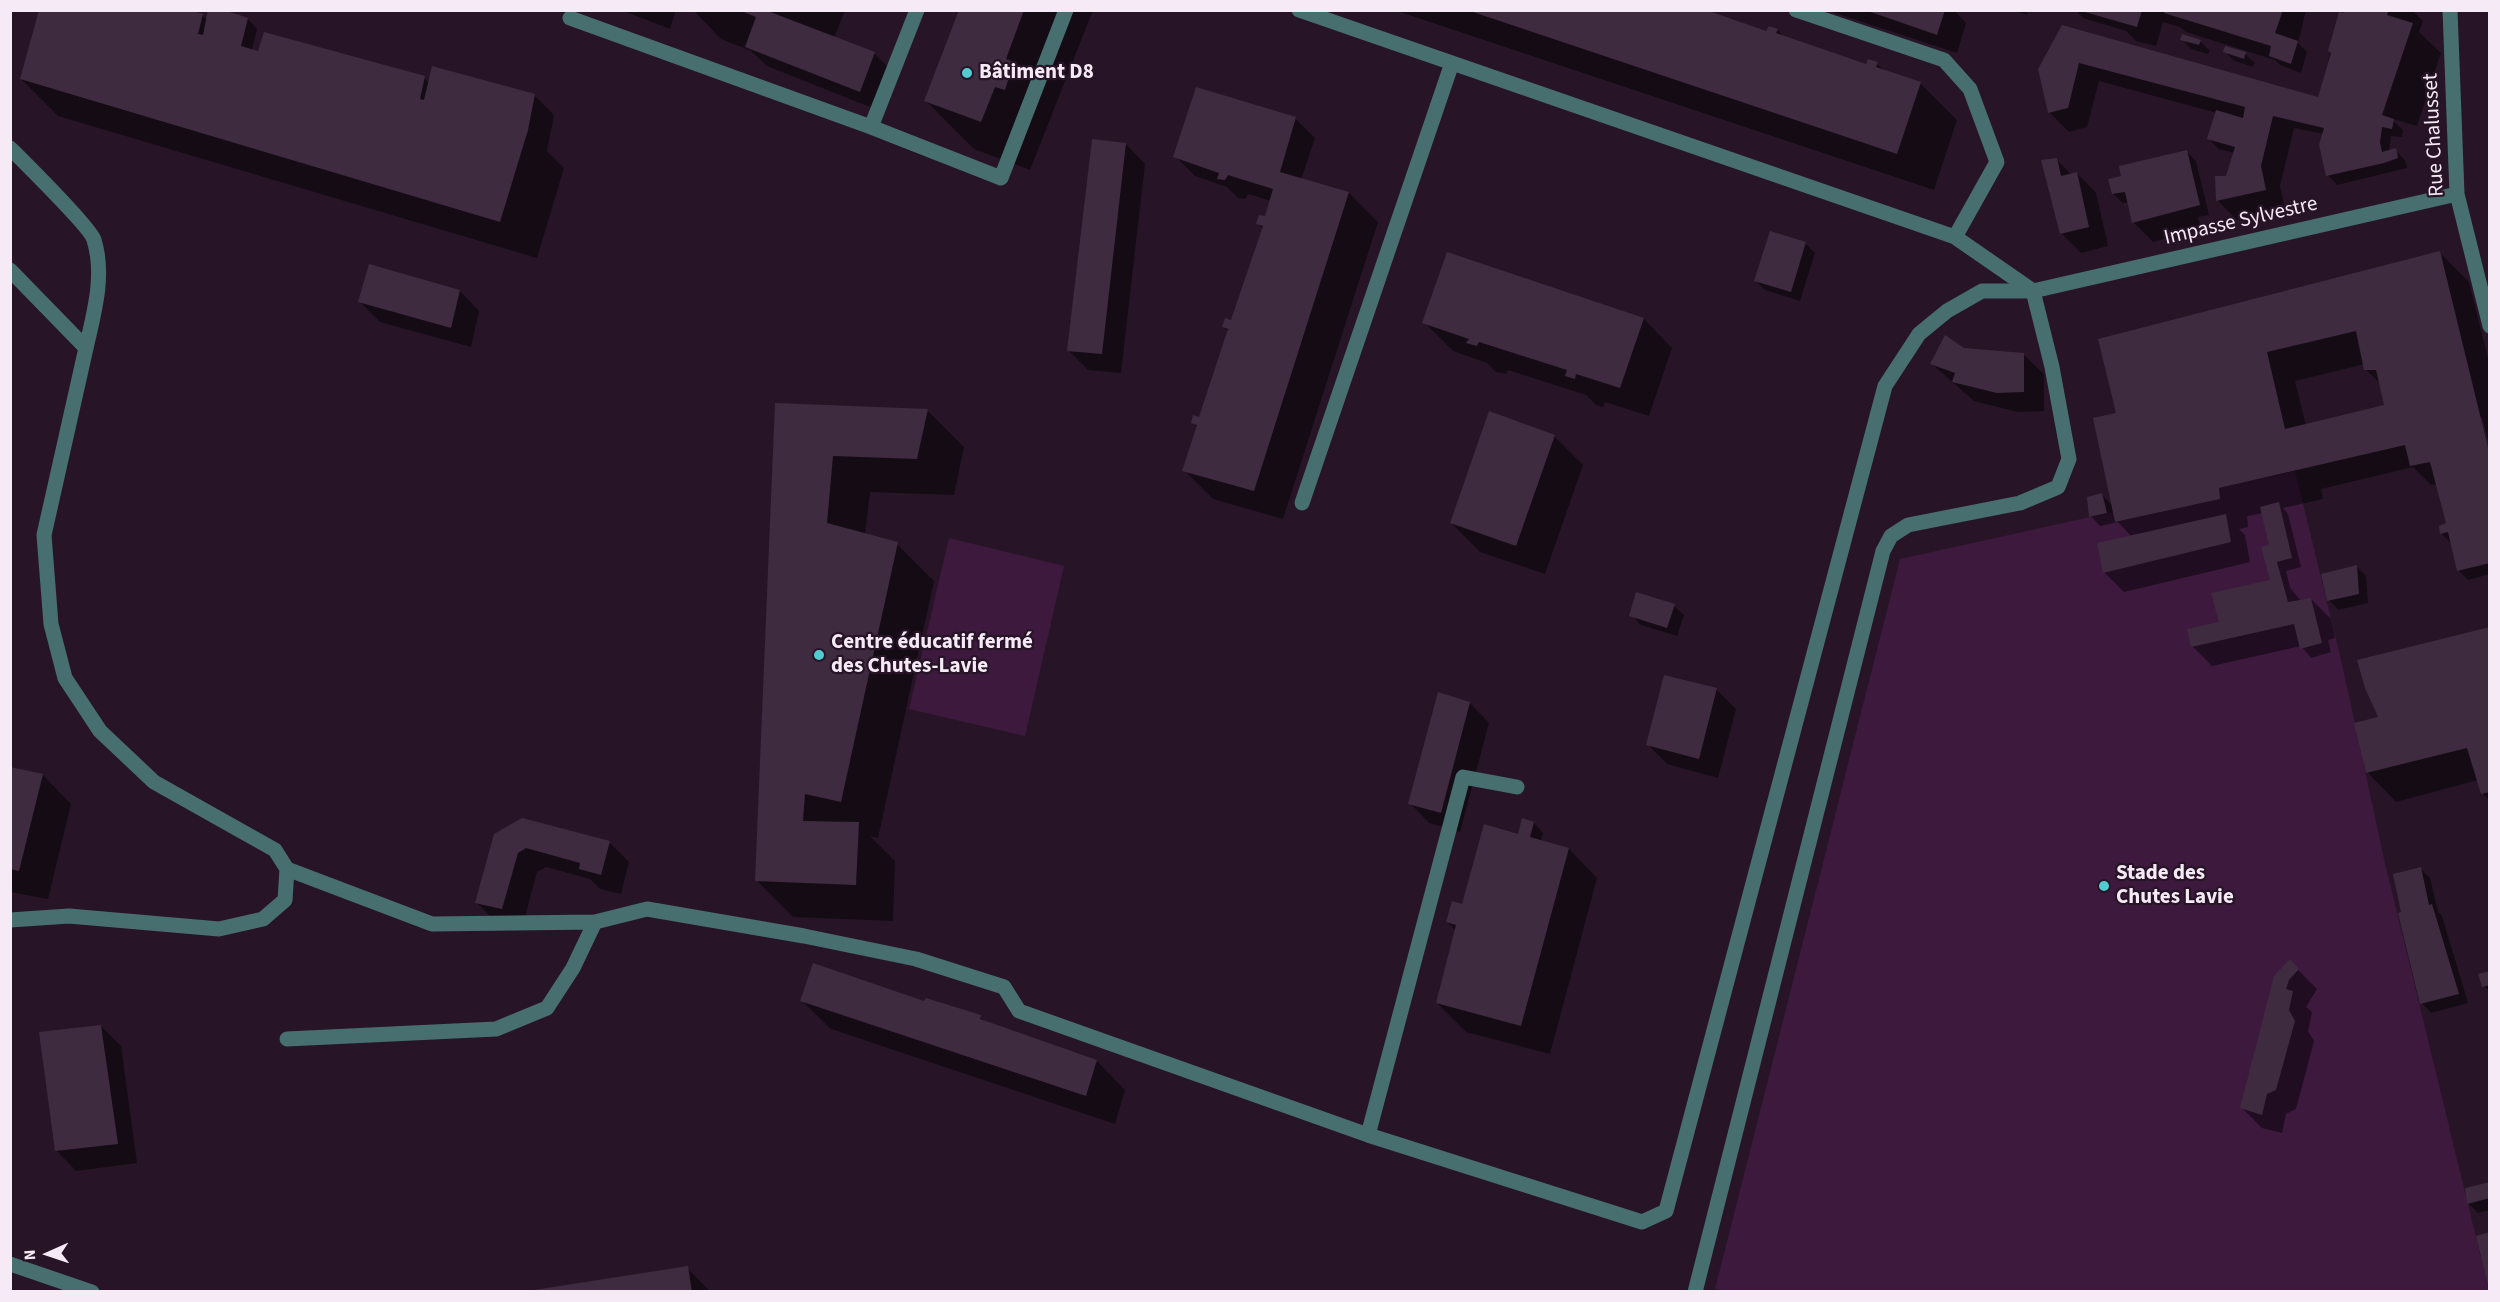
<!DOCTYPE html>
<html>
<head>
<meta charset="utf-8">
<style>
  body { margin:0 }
  #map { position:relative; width:2500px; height:1302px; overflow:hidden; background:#271527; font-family:"Source Sans 3",sans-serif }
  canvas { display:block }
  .frame { position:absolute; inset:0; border:12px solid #f6eaf6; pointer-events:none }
  .north { position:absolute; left:18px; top:1224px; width:60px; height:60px; -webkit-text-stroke:4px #271527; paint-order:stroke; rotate:267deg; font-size:16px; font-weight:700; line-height:24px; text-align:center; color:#f6eaf6 }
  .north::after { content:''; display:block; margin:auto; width:21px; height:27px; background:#f6eaf6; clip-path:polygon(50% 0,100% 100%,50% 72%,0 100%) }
</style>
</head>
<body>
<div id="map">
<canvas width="2500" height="1302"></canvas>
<div class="frame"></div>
<div class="north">N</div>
</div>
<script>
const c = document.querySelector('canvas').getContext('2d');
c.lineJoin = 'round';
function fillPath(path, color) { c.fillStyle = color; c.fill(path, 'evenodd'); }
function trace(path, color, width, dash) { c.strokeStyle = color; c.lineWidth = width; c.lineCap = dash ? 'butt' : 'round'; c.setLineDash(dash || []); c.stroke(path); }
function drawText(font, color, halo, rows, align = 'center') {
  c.font = font + ' "Source Sans 3",sans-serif'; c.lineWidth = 4.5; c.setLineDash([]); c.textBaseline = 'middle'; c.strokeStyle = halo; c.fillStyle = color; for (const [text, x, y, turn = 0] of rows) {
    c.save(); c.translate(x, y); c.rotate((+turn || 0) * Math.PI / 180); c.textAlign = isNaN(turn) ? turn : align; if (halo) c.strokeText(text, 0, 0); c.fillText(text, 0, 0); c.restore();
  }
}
fillPath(new Path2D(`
  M2295,471L2342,664L2384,859L2489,1291L1727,1292L1715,1289L1900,559L2113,512L2116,522L2219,499V488Z
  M949,538L1064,566L1025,736L909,709Z`), '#3d193e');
fillPath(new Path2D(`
  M621,10H676L670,29Z
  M693,10H845L834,38L875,54L894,73L880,111L767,66L751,51L721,39Z
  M961,10H1093L1030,170L974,149L925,100Z
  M1394,10H1702L1767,33L1770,28L1778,30L1784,37L1867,66L1877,64L1885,71L1920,83L1957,120L1934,190Z
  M1826,10H1954L1966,23L1957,53Z
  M2013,10H2028L2027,15Z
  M2076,10H2306L2298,43L2307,52L2301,73L2280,65L2275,60L2186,32L2180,27L2163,22L2156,46L2136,41L2126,31L2083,18Z
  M2346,10H2412L2423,21L2419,32L2441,53L2417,126L2390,118L2403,130L2402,137L2391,136L2389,152L2395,150L2405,160L2407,168L2337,185L2328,175L2324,134L2294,128L2280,186L2285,209L2237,220L2218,201L2217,178H2227L2234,153L2219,149L2209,139L2217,113L2099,81L2087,127L2069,132L2049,112L2063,27L2319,98L2340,14L2344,15Z
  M202,15L208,21L248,19L257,29L252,50L424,78L430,83L534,95L554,115L547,151L564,168L537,258L58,116L21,79Z
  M2182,40L2200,41L2210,51L2208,54L2191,49Z
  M2225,52L2245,54L2255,63L2253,67L2235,61Z
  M1295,118L1315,138L1301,180L1349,193L1378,222L1283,519L1213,499L1184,470L1198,428L1193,423L1200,419L1229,332L1223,327L1232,322L1263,229L1258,224L1266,218L1271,201L1248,194L1245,199L1238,198L1227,187L1195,176L1175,156Z
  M1126,144L1145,164L1121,373L1088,370L1068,350Z
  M2186,151L2196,161L2209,215L2198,217L2201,229L2153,242L2133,222L2129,202L2123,203L2113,194L2124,181Z
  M2056,159L2072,175L2077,173L2096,193L2108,246L2081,253L2061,233Z
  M1805,243L1815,253L1800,301L1765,290L1755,280Z
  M2440,253L2469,282L2490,366V448L2482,417H2479L2490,461V574L2468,580L2458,570L2451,543L2441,533L2449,528L2437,484L2431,485L2413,467L2321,489L2323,499L2283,508L2288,514L2301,567L2286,571L2290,588L2301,601L2311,599L2331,619L2335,638L2328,640L2331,652L2311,658L2301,646L2212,666L2192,646L2271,580L2270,546L2263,513L2247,516L2248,527L2239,529L2245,535L2250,562L2124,592L2104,572L2132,537L2118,522L2100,526L2091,516L2102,495L2113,506L2118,414ZM2365,364L2366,370L2381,384L2386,406L2306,426L2295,381Z
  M460,291L479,311L471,347L380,322L360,302Z
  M1644,319L1672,348L1649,416L1605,402L1603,407L1596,405L1586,395L1508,370L1506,374L1496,372L1487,363L1453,351L1424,322Z
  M1963,349L2024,355L2044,374V411L2018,412L1974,401L1932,364Z
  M776,404L927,410L964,447L954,495L870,492L865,535L897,544L934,581L878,838L870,836L895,861L893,921L793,917L756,880Z
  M1554,436L1583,465L1545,574L1480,552L1451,523Z
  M2356,566L2366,576L2368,603L2338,610L2329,600Z
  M1674,606L1684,615L1677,636L1641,625L1631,615Z
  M2490,630V801L2482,793L2478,780L2396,802L2368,773L2355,724L2380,718Z
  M1716,689L1736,709L1718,778L1667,764L1648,745Z
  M1470,703L1489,723L1460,832L1429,823L1410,803Z
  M10,768L43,775L71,804L48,899L10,892Z
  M1523,820L1534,823L1543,833L1541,841L1569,849L1597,878L1550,1054L1466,1032L1437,1003L1456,931L1447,922L1523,837Z
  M495,835L609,842L629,862L621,894L600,889L590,879L546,867L537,872L522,928L497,923L477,903Z
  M2421,869L2430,878L2438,912L2442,916L2468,1003L2431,1013L2422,1003L2403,913Z
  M2290,962L2317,989L2306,1007L2312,1012L2308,1031L2314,1041L2296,1109L2286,1114L2282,1133L2262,1128L2242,1108Z
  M2490,973V992L2484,986Z
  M802,1001L925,1002L980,1017L985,1022L1097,1061L1125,1090L1115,1124L831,1029Z
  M101,1026L121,1046L137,1163L76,1171L57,1151Z
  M2490,1183V1210L2478,1213L2468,1203Z
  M687,1268L711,1292H535Z`), '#0007');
fillPath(new Path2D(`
  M39,10H190L203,14L198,34L203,35L208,10H224L248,18L241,46L258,51L264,32L425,76L420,99L424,100L432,66L535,94L528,130L500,222L20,79Z
  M739,10H765L875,52L860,92L745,47L756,17Z
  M959,10H1024L1006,59L1014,62L1005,90L995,87L981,122L924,101Z
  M1467,10H1706L1766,31L1769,26L1778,29L1776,33L1866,64L1868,59L1878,62L1876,67L1921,82L1897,154Z
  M1865,10H1945L1937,35Z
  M2078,10H2142L2137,27Z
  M2165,10H2283L2275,33L2298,41L2291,64L2269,56L2271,46L2164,13Z
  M2344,10H2389L2387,15L2413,23L2382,115L2394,119L2392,129L2382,127L2380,142L2382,152L2396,148L2398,158L2384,163L2326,176L2319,145L2324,128L2273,116L2261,166L2266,190L2216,201L2215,176H2226L2235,147L2207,139L2216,110L2243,118L2245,107L2079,63L2068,108L2048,113L2038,69L2062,25L2318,97L2331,53L2328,51L2339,12L2344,13Z
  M2182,34L2201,40L2199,45L2180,40Z
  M2225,46L2246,52L2244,59L2223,52Z
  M1196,87L1296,117L1280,172L1349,192L1254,491L1182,471L1197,425L1191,423L1193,415L1199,417L1228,329L1222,327L1225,318L1231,320L1263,226L1256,224L1259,215L1265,216L1273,189L1228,175L1225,180L1217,179L1219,173L1173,157Z
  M1092,139L1126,143L1102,354L1067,351Z
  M2187,150L2200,205L2132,223L2125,192L2112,194L2108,179L2121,176L2119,166Z
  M2057,158L2061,176L2077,172L2089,227L2060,234L2041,160Z
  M1770,231L1806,242L1791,292L1754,281Z
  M2440,251L2490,456V563L2457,571L2448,532L2440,534L2439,526L2446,523L2430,462L2410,466L2405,445L2219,488L2220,499L2115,522L2093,418L2116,413L2098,339ZM2356,331L2364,370H2376L2384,405L2285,429L2267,352Z
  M1447,252L1644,318L1620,388L1576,374L1575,379L1565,376L1567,370L1479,342L1477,346L1466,343L1469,339L1422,323Z
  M369,264L460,290L451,328L358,302Z
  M1945,335L1964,348L2024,353V392L1997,393L1952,382L1955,373L1930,364Z
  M775,403L928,409L917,459L833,456L827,523L898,542L841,802L805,794L803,821L859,822L856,885L755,881Z
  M1489,411L1555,435L1516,546L1450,523Z
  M2102,493L2107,513L2089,517L2087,497Z
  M2279,502L2292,558L2277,562L2288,602L2311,598L2322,643L2300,649L2294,624L2191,647L2187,629L2219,622L2211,593L2270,580L2261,547L2269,545L2260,507Z
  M2226,514L2231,542L2103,573L2097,543Z
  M2357,565L2359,594L2327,601L2321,574Z
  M1636,592L1675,604L1667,628L1629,616Z
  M2490,627V792L2481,794L2467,748L2366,773L2354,723L2378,717L2365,688L2357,660Z
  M1664,675L1717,688L1699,759L1646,745Z
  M1438,692L1470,702L1441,813L1408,804Z
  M10,767L43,774L19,871L10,869Z
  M522,818L610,841L601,875L579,869L580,863L526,848L518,853L502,909L475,903L494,834Z
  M1522,818L1534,822L1530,837L1569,848L1521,1026L1436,1003L1456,925L1446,922L1452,901L1462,904L1484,824L1518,834Z
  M2421,867L2429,905L2432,904L2459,994L2420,1004L2398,913L2401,912L2393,874Z
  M2290,959L2299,969L2289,980L2286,989L2293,991L2289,1010L2295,1021L2276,1090L2267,1094L2262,1115L2240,1108L2274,976Z
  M813,963L924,1001L926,998L981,1015L980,1019L1097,1060L1086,1096L800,1001Z
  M2490,971V985L2482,987L2478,974Z
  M101,1025L118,1144L55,1151L39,1032Z
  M2490,1182V1198L2467,1204L2465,1188Z
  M2490,1232V1289L2489,1290L2476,1236Z
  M688,1266L692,1292H534V1290Z`), '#3f2b3f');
trace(new Path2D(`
  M570,18L871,127L917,10
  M871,127L1001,178L1066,10
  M10,148C24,162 91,228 94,240C105,275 94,313 86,348
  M10,270L86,348L44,535L51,624L65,678L100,731L154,782L275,850L287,869L285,900L263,919L219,929L69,916L10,920
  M287,869L432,924L595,922L647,909L804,936L916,959L1004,987L1019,1011L1368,1135L1642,1222L1666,1211L1885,386L1919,334L1947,311L1982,291H2033
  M287,1039L496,1029L547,1008L573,968L595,922
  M1368,1135L1463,777L1517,787`), '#486f70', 15);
trace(new Path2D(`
  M1299,10L1955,237L2033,291L2052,367L2069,459L2058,487L2020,503L1908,525L1891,536L1883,551L1695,1292
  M1796,10L1944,60L1970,89L1997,162L1955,237
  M2450,10L2457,194L2490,326
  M2033,291L2457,194
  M1302,503L1452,63
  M10,1264L92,1292`), '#486f70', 15);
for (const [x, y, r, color] of [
  [967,73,6,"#51ccd1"],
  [819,655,6,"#51ccd1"],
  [2104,886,6,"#51ccd1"]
]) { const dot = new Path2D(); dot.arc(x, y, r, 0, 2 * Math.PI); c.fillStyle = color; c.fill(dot); trace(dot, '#271527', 2); }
drawText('bold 21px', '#f6eaf6', '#271527', [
  ["Bâtiment D8",979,73],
  ["Centre éducatif fermé",831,643],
  ["des Chutes-Lavie",831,667],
  ["Stade des",2116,874],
  ["Chutes Lavie",2116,898]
], 'left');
drawText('21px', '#f6eaf6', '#271527', [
  ["Rue Chalusset",2435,135,-93],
  ["Impasse Sylvestre",2241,222,-13]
]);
</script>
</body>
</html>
